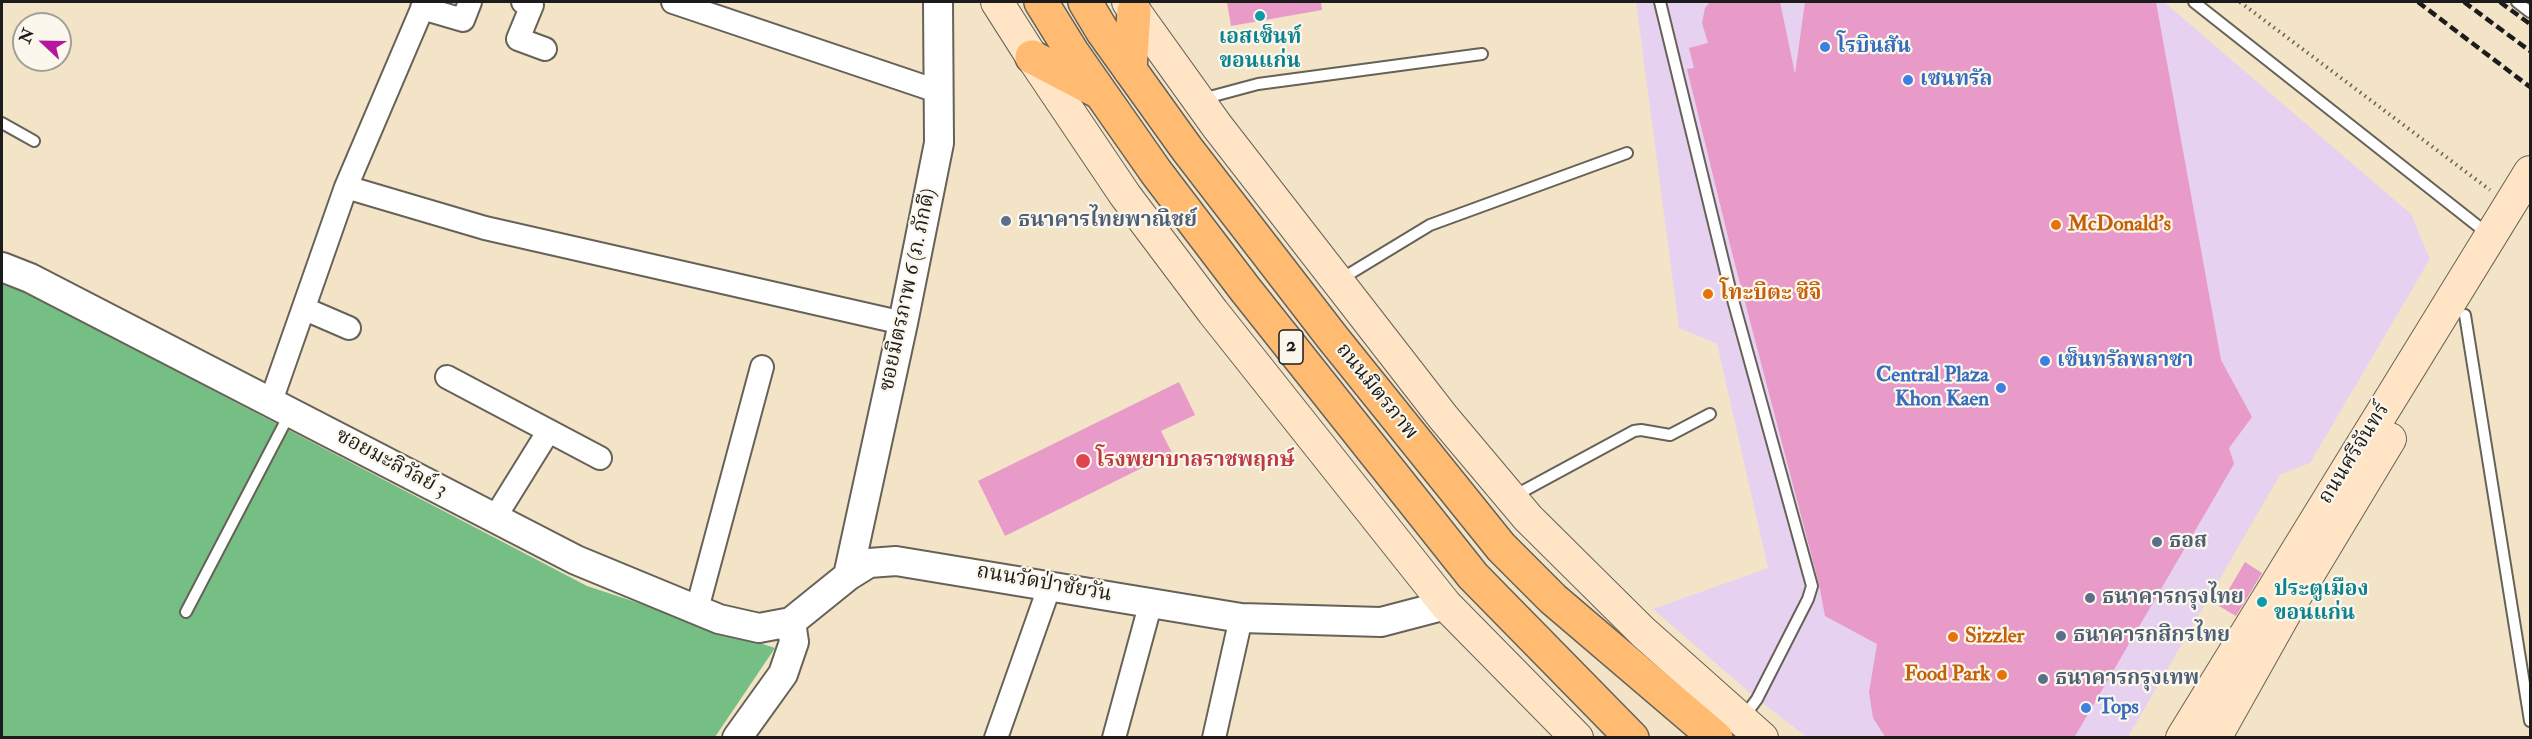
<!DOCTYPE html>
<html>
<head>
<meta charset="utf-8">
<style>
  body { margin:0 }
  #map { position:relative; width:2532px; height:739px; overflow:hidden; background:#f3e4c8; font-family:"IM FELL Double Pica",serif }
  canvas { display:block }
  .frame { position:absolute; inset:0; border:3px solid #1c1c1c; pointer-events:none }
  .north { position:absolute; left:12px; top:12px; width:60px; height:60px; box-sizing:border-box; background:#fbf7ec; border:2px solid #a29f99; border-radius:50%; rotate:292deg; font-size:16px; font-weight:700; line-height:24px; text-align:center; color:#1c1c1c }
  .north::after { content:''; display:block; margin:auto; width:21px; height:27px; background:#b5179e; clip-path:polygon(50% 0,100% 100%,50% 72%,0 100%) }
</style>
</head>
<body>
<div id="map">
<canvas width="2532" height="739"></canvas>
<div class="frame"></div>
<div class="north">N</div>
</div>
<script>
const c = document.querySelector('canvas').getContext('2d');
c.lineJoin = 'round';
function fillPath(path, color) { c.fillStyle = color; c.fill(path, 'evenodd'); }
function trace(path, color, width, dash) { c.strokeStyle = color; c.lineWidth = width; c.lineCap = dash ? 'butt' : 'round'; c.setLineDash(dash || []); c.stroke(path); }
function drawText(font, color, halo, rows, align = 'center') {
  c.font = font + ' "IM FELL Double Pica","Noto Serif Thai",serif'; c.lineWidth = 4.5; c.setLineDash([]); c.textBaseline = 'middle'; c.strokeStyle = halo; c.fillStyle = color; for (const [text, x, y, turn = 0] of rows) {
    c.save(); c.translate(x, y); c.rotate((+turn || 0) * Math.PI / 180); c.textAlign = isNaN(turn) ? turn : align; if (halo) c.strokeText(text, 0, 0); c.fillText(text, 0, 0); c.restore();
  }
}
fillPath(new Path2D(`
  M1636,2H2164L2411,214L2430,259L2310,463L2280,475L2128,737H1807L1757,699L1653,609L1768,568L1717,344L1679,328Z`), '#e6d2f0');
fillPath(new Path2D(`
  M2,280L587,586L775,648L715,737H2Z`), '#75be84');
fillPath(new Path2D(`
  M1227,2H1321L1322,10L1231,26Z
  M1710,2H1780L1795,74L1805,2H2156L2221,360L2252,417L2229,448L2234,464L2074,738H1886L1873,718L1869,692L1877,644L1825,616L1819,584L1730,245L1687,69L1694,68L1689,48L1708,43L1702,23L1705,8Z
  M1179,382L1195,415L1161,431L1172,453L1005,536L978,481Z
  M2245,562L2262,573L2236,616L2219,606Z`), '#e89ac8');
const service = new Path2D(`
  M1660,2L1730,289L1812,586L1808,599L1757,699L1743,718
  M2194,2L2488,234
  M2517,2L2530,12
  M1202,99L1258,84L1482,54
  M2,123L34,141
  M1341,279L1430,225L1627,153
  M2465,315L2530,721
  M1514,496L1634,431L1641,430L1670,435L1710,414
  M186,612L290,413`);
const minor = new Path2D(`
  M523,2L532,5L518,39L545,49
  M673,2L937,91
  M422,8L463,20L470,2
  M346,187L485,228L903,323
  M305,309L349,328
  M447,377L600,458
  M271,401L346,187L425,2
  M494,519L548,432
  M697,609L762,367
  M996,738L1050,585
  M1114,738L1151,602
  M1214,738L1241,618`);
const tertiary = new Path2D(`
  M2,267L30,278L576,560L719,619L759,628L791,622L848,576L869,563L896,561L1241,618L1381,622L1446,605
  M848,576L903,323L939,143L938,2
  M737,738L783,674L794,642L791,622`);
const secondary = new Path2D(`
  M997,2L1032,57L1125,195L1213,312L1446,605L1577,738
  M1128,2L1217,126L1443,417L1528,518L1643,632L1762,738
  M2182,738L2530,172
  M2215,738L2284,615L2390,439`);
const primary = new Path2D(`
  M1041,2L1072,52L1156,172L1245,289L1473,576L1632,738
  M1085,2L1103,32L1187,149L1332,337L1501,547L1553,599L1716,738
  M1032,57L1097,91
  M1130,70L1134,11`);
trace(service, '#676258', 14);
trace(minor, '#676258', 26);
trace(tertiary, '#676258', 32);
trace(secondary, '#676258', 34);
trace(primary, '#676258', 36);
trace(new Path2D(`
  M2240,2L2490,190`), '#676258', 4, [1.5, 4.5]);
trace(service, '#fff', 10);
trace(minor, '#fff', 22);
trace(tertiary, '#fff', 28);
trace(secondary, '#ffe4c6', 32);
trace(primary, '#febb71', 33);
trace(new Path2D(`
  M2418,2L2530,87
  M2464,2L2530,51
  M2500,2L2530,24`), '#1c1c1c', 4.5, [9, 4.5]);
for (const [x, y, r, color] of [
  [1260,16,6,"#0f9aa8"],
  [1825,47,6,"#3f7fe0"],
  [1908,80,6,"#3f7fe0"],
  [1006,221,6,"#5c6f8a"],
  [2056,225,6,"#e8710a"],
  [1708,294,6,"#e8710a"],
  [2045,361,6,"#3f7fe0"],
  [2001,388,6,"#3f7fe0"],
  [1083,461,8,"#e0444e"],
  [2157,542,6,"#5c6f8a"],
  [2090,598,6,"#5c6f8a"],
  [2262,602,6,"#0f9aa8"],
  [2061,636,6,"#5c6f8a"],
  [1953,637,6,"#e8710a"],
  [2002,675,6,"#e8710a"],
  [2043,679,6,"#5c6f8a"],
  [2086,708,6,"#3f7fe0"]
]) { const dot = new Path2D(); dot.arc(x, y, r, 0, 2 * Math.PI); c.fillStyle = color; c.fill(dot); trace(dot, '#fbf7ec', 2); }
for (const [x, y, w] of [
  [1291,347,24]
]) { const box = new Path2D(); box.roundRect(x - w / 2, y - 17, w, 34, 4.5); c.fillStyle = '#fbf7ec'; c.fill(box); trace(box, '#1c1c1c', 1.5); }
drawText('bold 20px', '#1c1c1c', null, [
  ["2",1291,347]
]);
drawText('bold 21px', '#0d838f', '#fbf7ec', [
  ["เอสเซ็นท์",1260,38],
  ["ขอนแก่น",1260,62],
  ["ประตูเมือง",2274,590,"left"],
  ["ขอนแก่น",2274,614,"left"]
]);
drawText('bold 21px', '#366cbe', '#fbf7ec', [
  ["โรบินสัน",1837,47],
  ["เซนทรัล",1920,80],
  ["เซ็นทรัลพลาซา",2057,361],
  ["Central Plaza",1989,376,"right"],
  ["Khon Kaen",1989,400,"right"],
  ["Tops",2098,708]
], 'left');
drawText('bold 21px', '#4e5e75', '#fbf7ec', [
  ["ธนาคารไทยพาณิชย์",1018,221],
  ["ธอส",2169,542],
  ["ธนาคารกรุงไทย",2102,598],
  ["ธนาคารกสิกรไทย",2073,636],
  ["ธนาคารกรุงเทพ",2055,679]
], 'left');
drawText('bold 21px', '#c56008', '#fbf7ec', [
  ["McDonald's",2068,225],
  ["โทะบิตะ ชิจิ",1720,294],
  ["Sizzler",1965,637],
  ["Food Park",1990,675,"right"]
], 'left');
drawText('21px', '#1c1c1c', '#fbf7ec', [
  ["ซอยมิตรภาพ 6 (ภ. ภักดี)",909,290,-78],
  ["ถนนมิตรภาพ",1376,392,51],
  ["ถนนศรีจันทร์",2355,454,-58],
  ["ซอยมะลิวัลย์ 3",391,464,28],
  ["ถนนวัดป่าชัยวัน",1044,584,10]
]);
drawText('bold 21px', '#be3a42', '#fbf7ec', [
  ["โรงพยาบาลราชพฤกษ์",1096,461]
], 'left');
</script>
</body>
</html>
